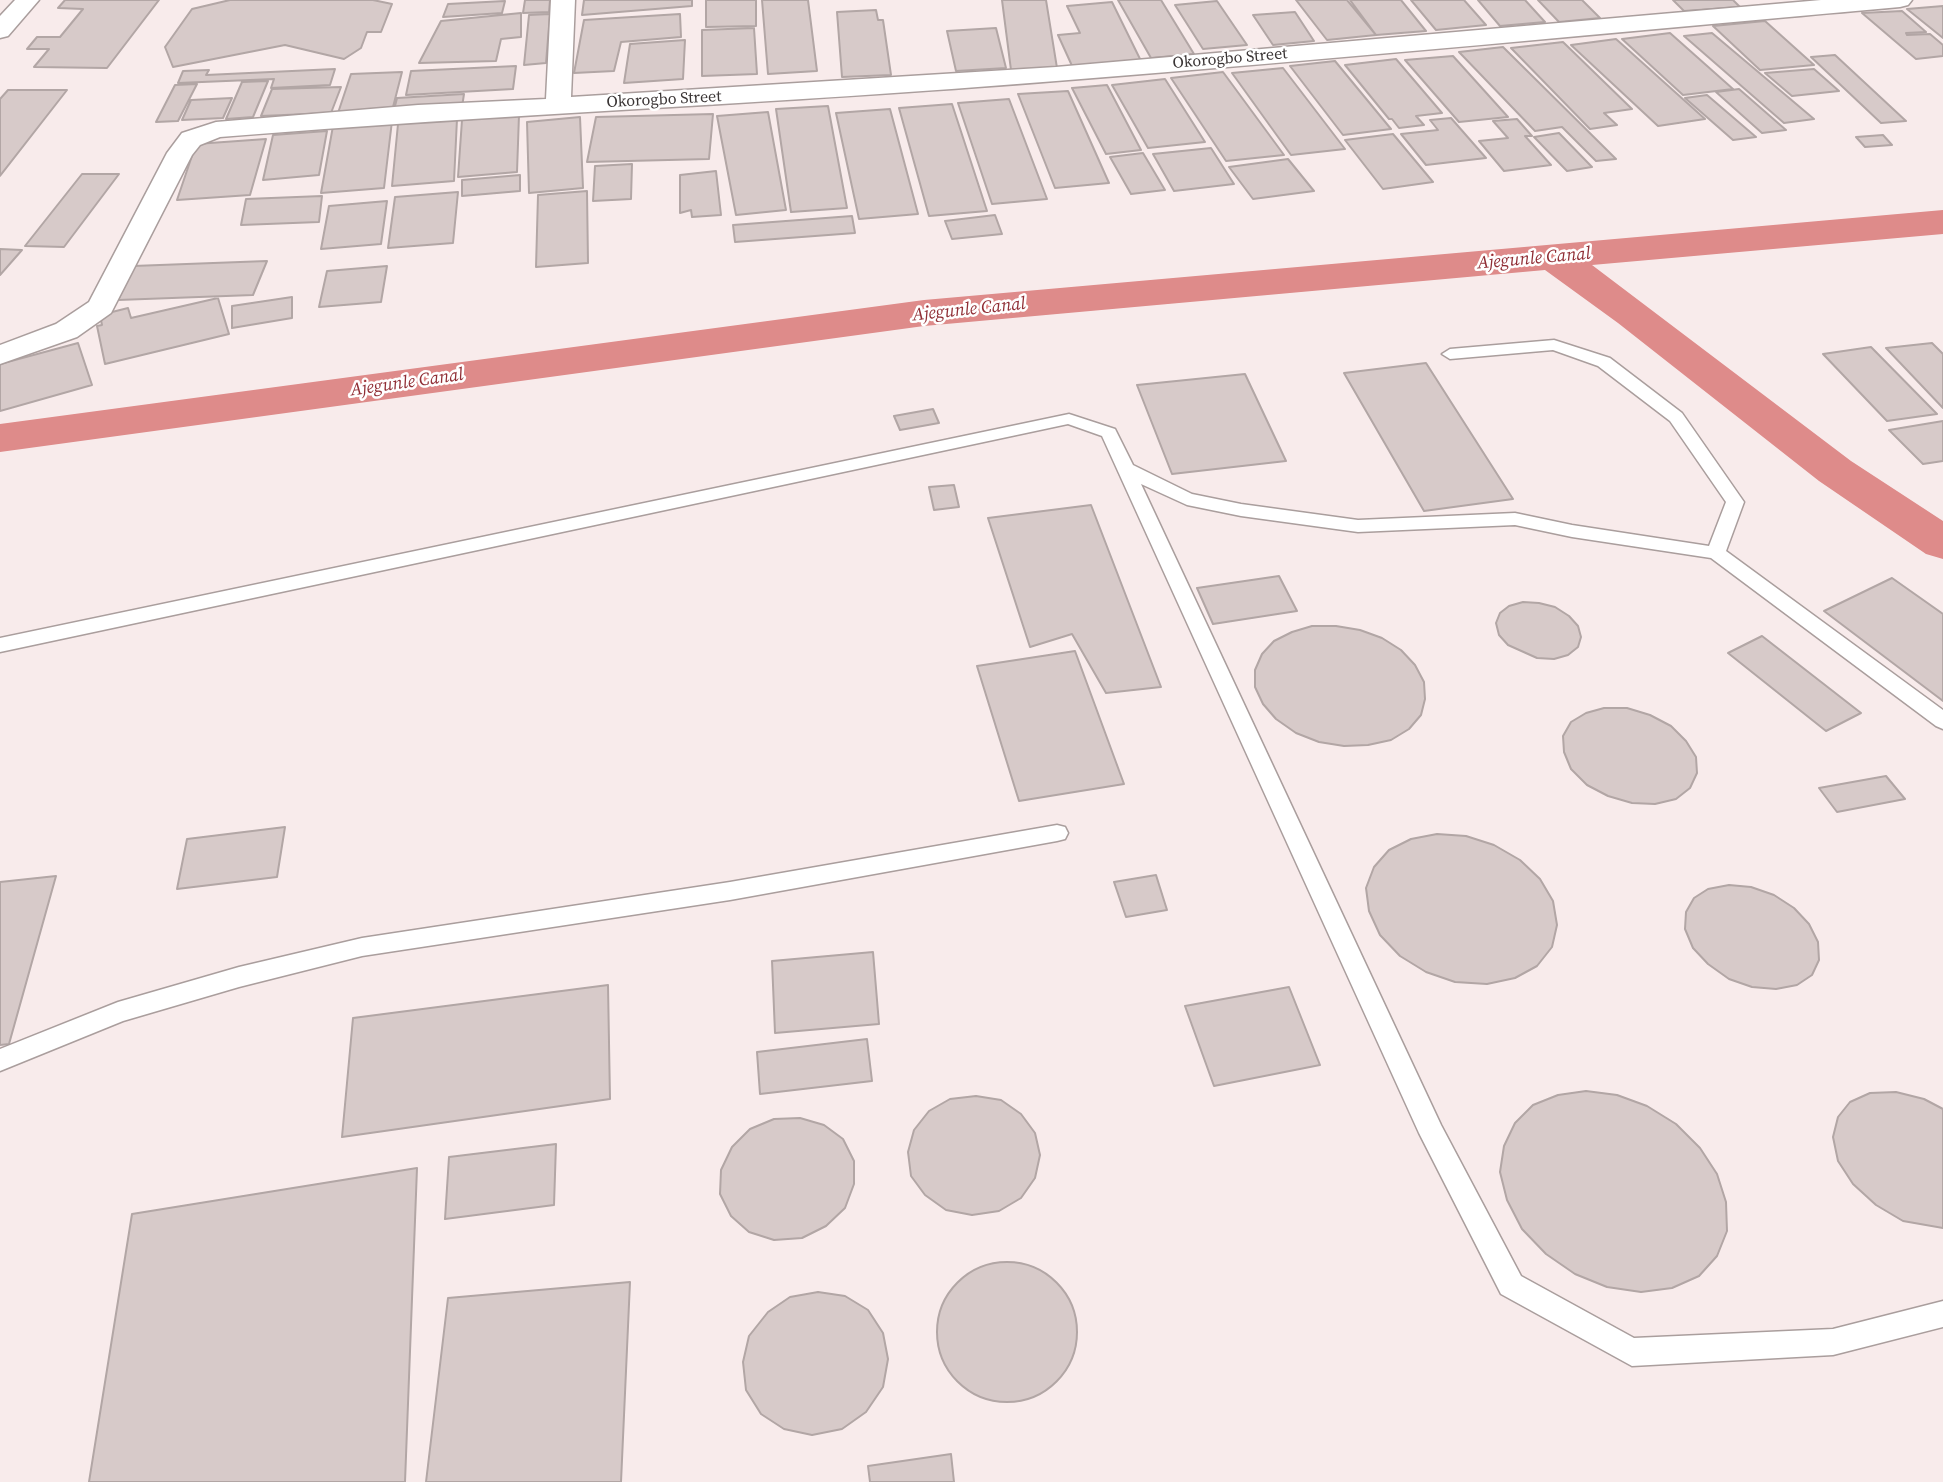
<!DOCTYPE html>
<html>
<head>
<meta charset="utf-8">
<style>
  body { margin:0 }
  canvas { display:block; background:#f8ebeb }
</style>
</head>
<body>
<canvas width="1943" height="1482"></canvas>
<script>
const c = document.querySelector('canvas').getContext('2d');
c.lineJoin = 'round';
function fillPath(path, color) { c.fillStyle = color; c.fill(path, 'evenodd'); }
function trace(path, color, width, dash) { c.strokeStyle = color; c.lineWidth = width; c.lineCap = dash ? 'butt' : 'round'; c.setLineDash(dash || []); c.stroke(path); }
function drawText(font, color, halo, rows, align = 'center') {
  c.font = font + ' "Source Serif 4",serif'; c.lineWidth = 5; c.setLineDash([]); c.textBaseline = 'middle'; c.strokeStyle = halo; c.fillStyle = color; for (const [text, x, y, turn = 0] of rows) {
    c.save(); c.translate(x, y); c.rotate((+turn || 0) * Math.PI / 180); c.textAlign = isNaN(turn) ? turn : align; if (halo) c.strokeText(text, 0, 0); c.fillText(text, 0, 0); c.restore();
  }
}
fillPath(new Path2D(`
  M1943,210V234L1592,265L1851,461L1943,521V559L1926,554L1819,481L1618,323L1545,270L924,326L0,452V424L924,300Z`), '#de8b8a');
const building = new Path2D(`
  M65,0H159L107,68L34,67L49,49H27L37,37H60L83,9L58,8Z
  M230,0H373L392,4L381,32H367L361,48L344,59L285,45L173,67L165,47L192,9Z
  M525,0H550L549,12L523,13Z
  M584,0H692V6L582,15Z
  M706,0H756V26L706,27Z
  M762,0H808L817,71L768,74Z
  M1002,0H1046L1057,68L1011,70Z
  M1118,0H1161L1194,54L1151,58Z
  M1296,0H1347L1376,35L1327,40Z
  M1350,0H1401L1426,31L1376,35Z
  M1411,0H1464L1486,25L1436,30Z
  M1478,0H1525L1545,22L1500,26Z
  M1538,0H1582L1600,18L1559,22Z
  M1673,0H1733L1740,7L1684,11Z
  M505,1L502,13L443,17L448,4Z
  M1217,1L1247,45L1203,49L1175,5Z
  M1112,2L1142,63L1073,68L1058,35L1080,33L1067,6Z
  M1943,6V38L1907,9Z
  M876,10L878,20H883L891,75L842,77L837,12Z
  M1902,11L1926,32L1906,33L1907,35L1930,34L1943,45V56L1916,59L1862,13Z
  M1295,12L1314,41L1273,45L1253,15Z
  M521,13V37L501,39L496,61L419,63L441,21Z
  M550,14L546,63L524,65L529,15Z
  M680,14L681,37L621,42L614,71L574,73L584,20Z
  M1765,21L1814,65L1760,70L1713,26Z
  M754,28L757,74L702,76V30Z
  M996,28L1006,68L956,71L947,31Z
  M1670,33L1733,89L1683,95L1622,39Z
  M1712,33L1814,119L1784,123L1684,36Z
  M1616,39L1705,119L1658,126L1571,45Z
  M685,40L683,79L624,83L630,44Z
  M1563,42L1632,109L1604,113L1617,125L1590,129L1511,48Z
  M1503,47L1616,159L1596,161L1562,127L1535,131L1459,52Z
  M1835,55L1906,121L1881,123L1811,57Z
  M1453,56L1508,117L1459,122L1405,60Z
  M1396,59L1442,113L1416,116L1424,125L1399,128L1392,119H1389L1345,65Z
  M1335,61L1391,129L1343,135L1290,66Z
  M516,66L513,89L406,95L411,71Z
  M1283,68L1345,149L1291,155L1232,73Z
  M335,69L330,85L271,88L274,79L178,83L183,71L209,70L206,75Z
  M1814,69L1839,91L1792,96L1765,73Z
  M402,72L392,111L338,113L351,74Z
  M1223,72L1284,155L1226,161L1171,78Z
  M1165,79L1205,142L1148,148L1112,85Z
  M268,81L253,117L226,119L242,82Z
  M197,84L178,121L156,122L175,85Z
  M1107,85L1141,150L1106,154L1072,88Z
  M341,87L331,113L261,116L272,89Z
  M1739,89L1786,130L1762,133L1716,92Z
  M8,90H67L0,176V99Z
  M1068,91L1109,183L1055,188L1018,94Z
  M464,94L462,107L394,110L397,98Z
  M1707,95L1756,137L1733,140L1685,98Z
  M232,98L223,118L182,120L191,100Z
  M1009,99L1047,199L992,204L958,103Z
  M952,104L987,211L929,216L899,108Z
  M828,106L847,208L791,212L776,109Z
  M890,109L918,214L859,219L836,113Z
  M768,112L786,210L736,215L717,116Z
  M713,114L709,159L587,162L596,117Z
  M519,115L517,172L458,177L462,120Z
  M580,117L583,188L529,193L527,122Z
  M1451,118L1486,158L1426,165L1401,134L1438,130L1430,120Z
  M457,119L454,181L392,186L398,124Z
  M1517,119L1532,136H1525L1551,165L1504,171L1479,141L1508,138L1493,121Z
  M392,121L384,188L321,193L333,126Z
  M327,131L319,175L263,180L273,135Z
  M1559,133L1592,167L1567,171L1534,137Z
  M1393,134L1433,182L1383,189L1345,140Z
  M1883,135L1892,145L1865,147L1856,137Z
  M266,139L250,195L177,200L196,144Z
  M1211,148L1234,184L1174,191L1153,154Z
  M1143,153L1165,190L1131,194L1110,157Z
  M1288,159L1314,191L1253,199L1229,167Z
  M632,164L631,199L593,201L595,166Z
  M716,171L721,215L692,217L691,210L680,213V175Z
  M82,174H119L64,247L25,246Z
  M520,175V191L462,196V180Z
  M587,191L588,263L536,267L538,195Z
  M458,192L453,243L388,248L395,197Z
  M322,196L319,222L241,225L246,199Z
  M387,201L381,244L321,249L329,206Z
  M995,215L1002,234L952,239L945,221Z
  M852,216L855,233L735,242L733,225Z
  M0,249L22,250L0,275Z
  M267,261L253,295L118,300L133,266Z
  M387,266L381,302L319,307L327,271Z
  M292,297V318L232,328V306Z
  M218,298L229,334L105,364L97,326L102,325L100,315L128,308L131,318Z
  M78,343L92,385L0,411V364Z
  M1932,343L1943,354V408L1886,348Z
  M1871,347L1937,414L1887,421L1823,354Z
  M1426,363L1513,499L1424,511L1344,373Z
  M1245,374L1286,461L1172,474L1137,385Z
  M933,409L939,423L900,430L894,416Z
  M1943,421V461L1923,464L1889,430Z
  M954,485L959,507L934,510L929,487Z
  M1091,505L1161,687L1106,693L1072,634L1030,647L988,518Z
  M1279,576L1297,611L1213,624L1197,588Z
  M1892,578L1943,614V701L1824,611Z
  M1523,602L1539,603L1555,607L1569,616L1578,626L1581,637L1578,647L1568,655L1554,659L1537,658L1508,645L1499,635L1496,623L1500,613L1509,606Z
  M1312,626H1336L1360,630L1382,638L1401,650L1415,665L1424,682L1425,699L1421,715L1409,729L1391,740L1368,745L1344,746L1319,742L1296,733L1276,719L1263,704L1255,687V670L1262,654L1274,641L1292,632Z
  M1762,636L1861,713L1826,731L1728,653Z
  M1075,651L1124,784L1019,801L977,666Z
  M1604,708H1627L1650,715L1671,726L1686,741L1696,757L1697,773L1690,788L1676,799L1655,804L1632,803L1608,796L1587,785L1571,769L1564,752L1563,736L1571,722L1586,713Z
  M1886,776L1905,799L1837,812L1819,788Z
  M285,827L277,877L177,889L187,839Z
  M1437,834L1466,836L1494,845L1520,860L1540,879L1553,901L1557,925L1552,947L1537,966L1515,978L1487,984L1455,982L1426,972L1400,956L1380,935L1369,911L1366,888L1374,867L1389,850L1411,839Z
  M1156,875L1167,910L1126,917L1114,882Z
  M56,876L9,1044L0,1045V882Z
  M1729,885L1751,887L1774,895L1794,908L1809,924L1818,942L1819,960L1812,975L1797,985L1776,989L1752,987L1729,979L1708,964L1693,948L1685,929L1686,912L1694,898L1708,889Z
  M873,952L879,1024L775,1033L772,961Z
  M608,985L610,1099L342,1137L353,1018Z
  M1289,987L1320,1065L1214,1086L1185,1006Z
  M867,1039L872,1081L760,1094L757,1052Z
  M1586,1091L1617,1095L1647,1106L1676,1124L1700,1148L1717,1174L1726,1202L1727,1231L1717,1256L1699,1276L1672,1288L1641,1292L1607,1287L1575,1274L1546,1254L1522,1229L1507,1200L1500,1172L1504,1146L1515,1123L1533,1105L1558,1095Z
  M1896,1092L1924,1099L1943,1109V1228L1903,1221L1876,1205L1853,1184L1838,1161L1833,1137L1838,1117L1850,1102L1870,1093Z
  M976,1096L1001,1100L1021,1114L1035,1133L1040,1155L1035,1178L1021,1198L999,1211L972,1215L946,1210L925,1195L911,1176L908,1152L914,1130L929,1111L950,1099Z
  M800,1118L824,1125L843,1139L854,1161V1184L845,1208L826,1226L802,1238L774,1240L749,1232L731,1216L720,1194L721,1170L732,1147L750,1129L774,1119Z
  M556,1144L554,1205L445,1219L449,1157Z
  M417,1168L405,1482H89L132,1214Z
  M937 1332a70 70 0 1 1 140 0a70 70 0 1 1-140 0Z
  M630,1282L621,1482H426L448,1298Z
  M818,1292L845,1296L868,1310L883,1333L888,1359L883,1387L866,1412L842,1429L812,1435L784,1429L761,1414L746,1390L743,1362L749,1336L768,1312L790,1297Z
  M951,1454L954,1482H870L868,1466Z`);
fillPath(building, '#d7cac9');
trace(building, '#b2a6a5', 2);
const service = new Path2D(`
  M1554,340L1610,358L1682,413L1744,502L1726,551L1943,710V729L1936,726L1711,558L1572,537L1515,525L1358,532L1241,516L1187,505L1141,484L1441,1125L1521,1276L1634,1338L1833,1329L1943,1301V1327L1833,1355L1632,1366L1501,1294L1419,1133L1102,436L1068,424L0,652V638L1069,414L1115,429L1133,465L1192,494L1241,504L1358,520L1515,513L1572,525L1709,546L1726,502L1670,421L1598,366L1553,350L1450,359L1442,354L1450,349Z
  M1057,825L1065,827L1068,833L1065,839L1057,841L730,900L362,956L239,987L123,1021L0,1071V1049L118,1002L239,967L362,938L730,882Z`);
const minor = new Path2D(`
  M15,0H39L8,36L0,38V16Z
  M551,0H575L571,97L1056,67L1821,0H1912L1908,5L1900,7C1619,32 1338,59 1056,81C778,104 498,114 220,137L200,145L192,155L111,313L77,337L0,364V345L56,324L89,302L167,153L182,133L216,122L418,105L546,99Z`);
trace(service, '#aa9e9d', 3);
trace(minor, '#aa9e9d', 3);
fillPath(service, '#fff');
fillPath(minor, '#fff');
drawText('16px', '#3a3535', '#fff', [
  ["Okorogbo Street",1230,59,-5],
  ["Okorogbo Street",664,100,-3]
]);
drawText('italic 18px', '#902e35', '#fff', [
  ["Ajegunle Canal",1534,259,-5],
  ["Ajegunle Canal",969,310,-6],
  ["Ajegunle Canal",407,383,-8]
]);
</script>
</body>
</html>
